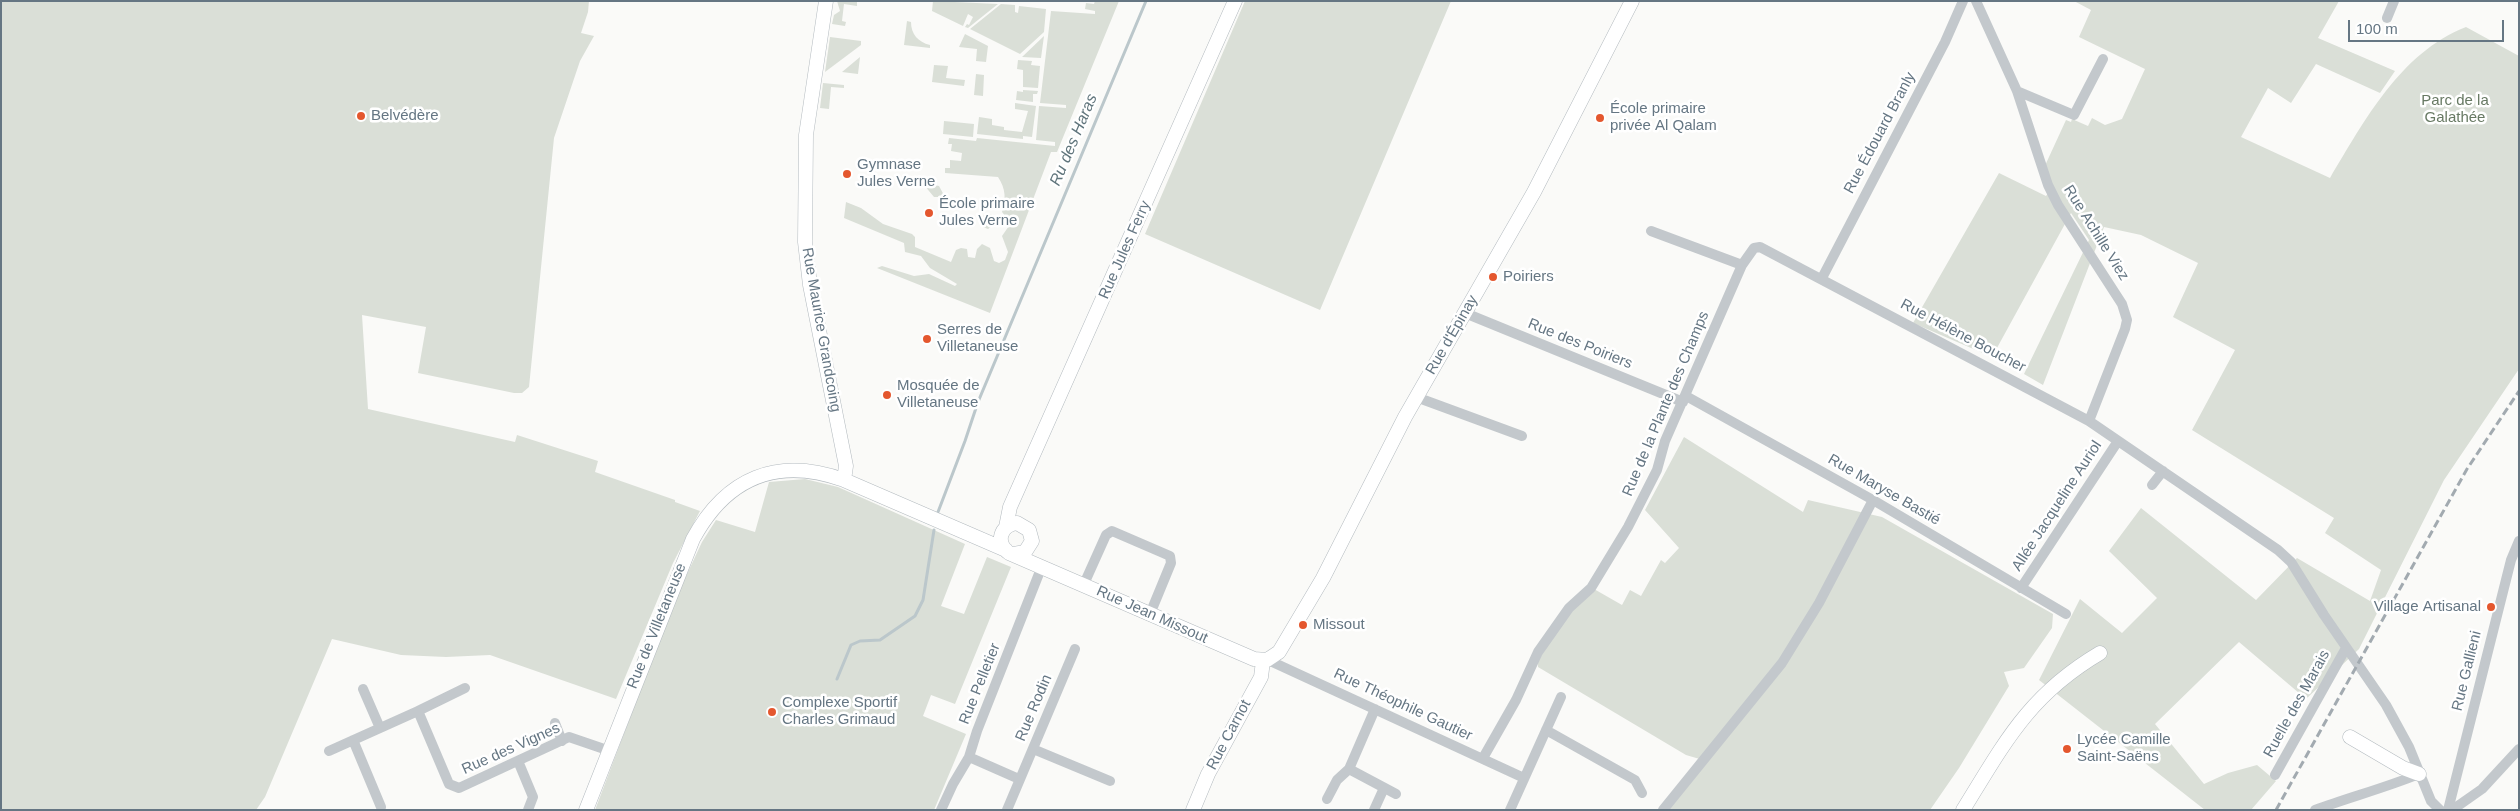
<!DOCTYPE html>
<html>
<head>
<meta charset="utf-8">
<style>
  body { margin:0 }
  #map { position:relative; width:2520px; height:811px; overflow:hidden; background:#fafaf8; font-family:Helvetica,sans-serif }
  canvas { display:block }
  .frame { position:absolute; inset:0; border:2px solid #657683; pointer-events:none }
  .scale { position:absolute; left:2348px; top:20px; width:156px; height:22px; box-sizing:border-box; border:2px solid #657683; border-top:0; padding-left:6px; font-size:15px; line-height:18px; white-space:nowrap; color:#657683; -webkit-text-stroke:4px #fff; paint-order:stroke }
</style>
</head>
<body>
<div id="map">
<canvas width="2520" height="811"></canvas>
<div class="frame"></div>
<div class="scale">100 m</div>
</div>
<script>
const c = document.querySelector('canvas').getContext('2d');
c.lineJoin = 'round';
function fillPath(path, color) { c.fillStyle = color; c.fill(path, 'evenodd'); }
function trace(path, color, width, dash) { c.strokeStyle = color; c.lineWidth = width; c.lineCap = dash ? 'butt' : 'round'; c.setLineDash(dash || []); c.stroke(path); }
function drawText(font, color, halo, rows, align = 'center') {
  c.font = font + ' Helvetica,sans-serif'; c.lineWidth = 5; c.setLineDash([]); c.textBaseline = 'middle'; c.strokeStyle = halo; c.fillStyle = color; for (const [text, x, y, turn = 0] of rows) {
    c.save(); c.translate(x, y); c.rotate((+turn || 0) * Math.PI / 180); c.textAlign = isNaN(turn) ? turn : align; if (halo) c.strokeText(text, 0, 0); c.fillText(text, 0, 0); c.restore();
  }
}
fillPath(new Path2D(`
  M1,1H589L588,12L581,33L594,36L580,61L554,138L529,387L522,393H514L418,373L426,327L362,315L368,409L515,442L517,435L598,461L595,472L675,500V502L700,511L673,563L616,699L490,655L446,657L401,655L332,639L265,797L256,810H1Z
  M837,1H857V6L844,4L842,21L846,22L845,26L832,24L834,15L840,11Z
  M933,1L998,4L968,28L965,27L967,24L969,25L973,17L968,14L963,26L932,11Z
  M1095,1H1119L1057,152H1051L990,313L877,268L882,266L914,276L929,274L955,286L957,284L930,268L921,256L905,252L904,243L844,218L846,202L861,208L883,224L912,234L915,237V247L951,262L956,250L961,248L967,249L968,257L975,258L977,249L982,244L990,248L994,261L999,263L1005,260L1008,252L1002,236L1011,223L1002,212C1006,199 1006,189 998,177L945,173V168H950V160L961,161L962,153L951,151L952,144H948L949,138L976,141L977,138L1055,146V142L1036,140L1039,106L1066,108V105L1040,103L1051,11L1095,14V11L1085,9L1086,3L1094,4Z
  M1245,1H1451L1320,310L1145,234Z
  M2074,1H2339L2318,38L2395,71L2380,93L2316,64L2291,103L2268,88L2241,137L2330,178C2365,120 2400,53 2466,27L2519,56V369L2444,480L2359,649L2306,699L2239,642L2155,724L2204,784L2228,773L2257,765L2276,781L2251,810H2205L2039,680L2080,599L2122,633L2157,598L2109,551L2141,508L2256,600L2297,558L2370,601L2381,570L2325,533L2334,518L2192,430L2235,350L2173,317L2198,263L2141,235L2104,227L2043,385L2024,374L2089,240L2071,213L1992,357L1913,323L1999,173L2046,196L2053,186L2043,170L2066,120L2071,122L2072,119L2088,126L2092,118L2105,125L2122,119L2145,69L2079,37L2091,10Z
  M1001,4L1015,5V12L1018,13L1019,6L1046,9L1044,32L1020,54L970,29Z
  M907,21L911,22C911,34 918,42 930,45V48L904,45Z
  M965,34L988,46L986,62L976,61L977,49L959,47Z
  M1044,36L1041,58L1022,57Z
  M830,37L861,41V45L825,72Z
  M860,57L858,74L842,72Z
  M1018,60L1032,61L1031,65L1040,66L1038,88L1023,87V70L1017,69Z
  M934,65L948,66L946,78L965,80L964,86L932,82Z
  M976,74L984,75L983,96L974,95Z
  M823,83L844,85V88L831,87L829,109L820,108Z
  M1023,90L1038,91L1037,94H1033V102L1016,100L1017,91L1023,92Z
  M1015,103L1036,106L1032,137L1023,136V139L977,134L979,117L992,119V125L1004,127V130L1022,132L1028,111L1015,109Z
  M944,121L974,124L973,137L943,134Z
  M928,184L939,186L945,197H934L924,185Z
  M989,213L992,215V226L988,229L983,227V216Z
  M1684,437L1803,512L1808,500L1882,517L2053,614L2052,628L2024,668L2004,672L2009,686L1959,768L1930,810H1666L1703,760L1686,755L1538,667V660L1571,612L1594,589L1622,605L1630,590L1641,596L1661,560L1665,563L1679,548L1645,510Z
  M805,479L838,487L965,544L941,606L964,614L987,557L1011,567L955,704L931,695L923,716L966,734L934,810H595L674,602L702,542L716,520L755,532L769,482Z`), '#dadfd7');
trace(new Path2D(`
  M938,512L965,441L978,402L1146,1
  M837,679L851,645L860,641L880,640L915,616L923,600L934,530`), '#bbc7cb', 3);
const secondary = new Path2D(`
  M826,1L806,135L805,242L810,285L846,466L844,480
  M1006,527L1010,507L1235,1
  M1014,554L1025,552L1032,541L1029,530L1017,523C1000,525 995,543 1009,553L1254,659L1267,660L1279,652L1323,578L1405,417L1534,192L1632,1
  M2350,737L2403,768L2419,774
  M586,810L693,539C726,478 777,456 844,480L1006,550
  M1193,810L1208,774L1261,677L1263,661
  M1963,810C2005,742 2029,695 2100,653`);
trace(secondary, '#b3babf', 15);
trace(new Path2D(`
  M1976,1L2017,91L2048,185L2058,205L2122,304L2127,320L2125,329L2089,421
  M2387,18L2394,1
  M2017,91L2074,115L2103,59
  M1651,231L1742,265
  M1822,278L1945,42L1963,1
  M1465,313L1683,402
  M1686,396L1873,500L2066,614
  M1416,397L1522,436
  M2152,485L2163,471
  M1084,584L1106,535L1112,531L1170,556L1171,563L1150,614
  M2021,588L2118,441
  M1268,660L1524,778
  M363,689L380,728
  M418,711L465,688
  M555,723L562,741
  M1546,730L1635,780L1642,793
  M353,740L381,807
  M1033,749L1110,781
  M329,751L418,711L449,784L459,788L569,737L610,751
  M969,757L1019,779
  M1483,758L1516,700L1538,652L1569,608L1591,588L1628,527L1657,470L1665,441L1742,265L1754,248L1760,247L2089,421L2278,550L2291,562L2324,615L2386,705L2409,747L2431,801L2440,810
  M518,761L533,797L528,810
  M1349,769L1396,794
  M2275,775L2346,648
  M1327,799L1337,780L1349,769L1375,709
  M941,810L953,784L969,757L977,731L1042,566
  M1007,810L1075,649
  M1374,810L1384,788
  M1510,810L1561,697
  M1663,810L1782,663L1819,603L1873,500
  M2315,810C2350,797 2385,788 2419,774
  M2448,810L2511,560L2519,541
  M2452,810L2482,789L2519,749`), '#c3c8cc', 10);
trace(secondary, '#fff', 14);
trace(new Path2D(`
  M2276,810L2467,469L2519,391`), '#a2aab0', 3, [8, 4]);
for (const [x, y, r, color] of [
  [361,116,5,"#e4572e"],
  [1600,118,5,"#e4572e"],
  [847,174,5,"#e4572e"],
  [929,213,5,"#e4572e"],
  [1493,277,5,"#e4572e"],
  [927,339,5,"#e4572e"],
  [887,395,5,"#e4572e"],
  [2491,607,5,"#e4572e"],
  [1303,625,5,"#e4572e"],
  [772,712,5,"#e4572e"],
  [2067,749,5,"#e4572e"]
]) { const dot = new Path2D(); dot.arc(x, y, r, 0, 2 * Math.PI); c.fillStyle = color; c.fill(dot); trace(dot, '#fff', 2); }
drawText('15px', '#687a64', '#fff', [
  ["Parc de la",2455,101],
  ["Galathée",2455,118]
]);
drawText('15px', '#657683', '#fff', [
  ["École primaire",1610,109],
  ["privée Al Qalam",1610,126],
  ["Belvédère",371,116],
  ["Gymnase",857,165],
  ["Jules Verne",857,182],
  ["École primaire",939,204],
  ["Jules Verne",939,221],
  ["Poiriers",1503,277],
  ["Serres de",937,330],
  ["Villetaneuse",937,347],
  ["Mosquée de",897,386],
  ["Villetaneuse",897,403],
  ["Village Artisanal",2481,607,"right"],
  ["Missout",1313,625],
  ["Complexe Sportif",782,703],
  ["Charles Grimaud",782,720],
  ["Lycée Camille",2077,740],
  ["Saint-Saëns",2077,757]
], 'left');
drawText('15px', '#657683', '#fff', [
  ["Rue Édouard Branly",1880,133,-62],
  ["Rue Achille Viez",2096,233,58],
  ["Rue Jules Ferry",1125,250,-66],
  ["Rue Maurice Grandcoing",821,330,80],
  ["Rue d'Épinay",1452,335,-60],
  ["Rue Hélène Boucher",1963,336,28],
  ["Rue des Poiriers",1580,344,22],
  ["Rue de la Plante des Champs",1666,404,-67],
  ["Rue Maryse Bastié",1884,490,30],
  ["Allée Jacqueline Auriol",2057,506,-57],
  ["Rue Jean Missout",1152,615,24],
  ["Rue de Villetaneuse",657,626,-68],
  ["Rue Gallieni",2467,671,-76],
  ["Rue Pelletier",980,684,-68],
  ["Ruelle des Marais",2297,704,-61],
  ["Rue Théophile Gautier",1403,705,25],
  ["Rue Rodin",1034,708,-67],
  ["Rue Carnot",1229,735,-62],
  ["Rue des Vignes",511,749,-24]
]);
drawText('italic 16px', '#60757c', '#fff', [
  ["Ru des Haras",1074,140,-67]
]);
</script>
</body>
</html>
